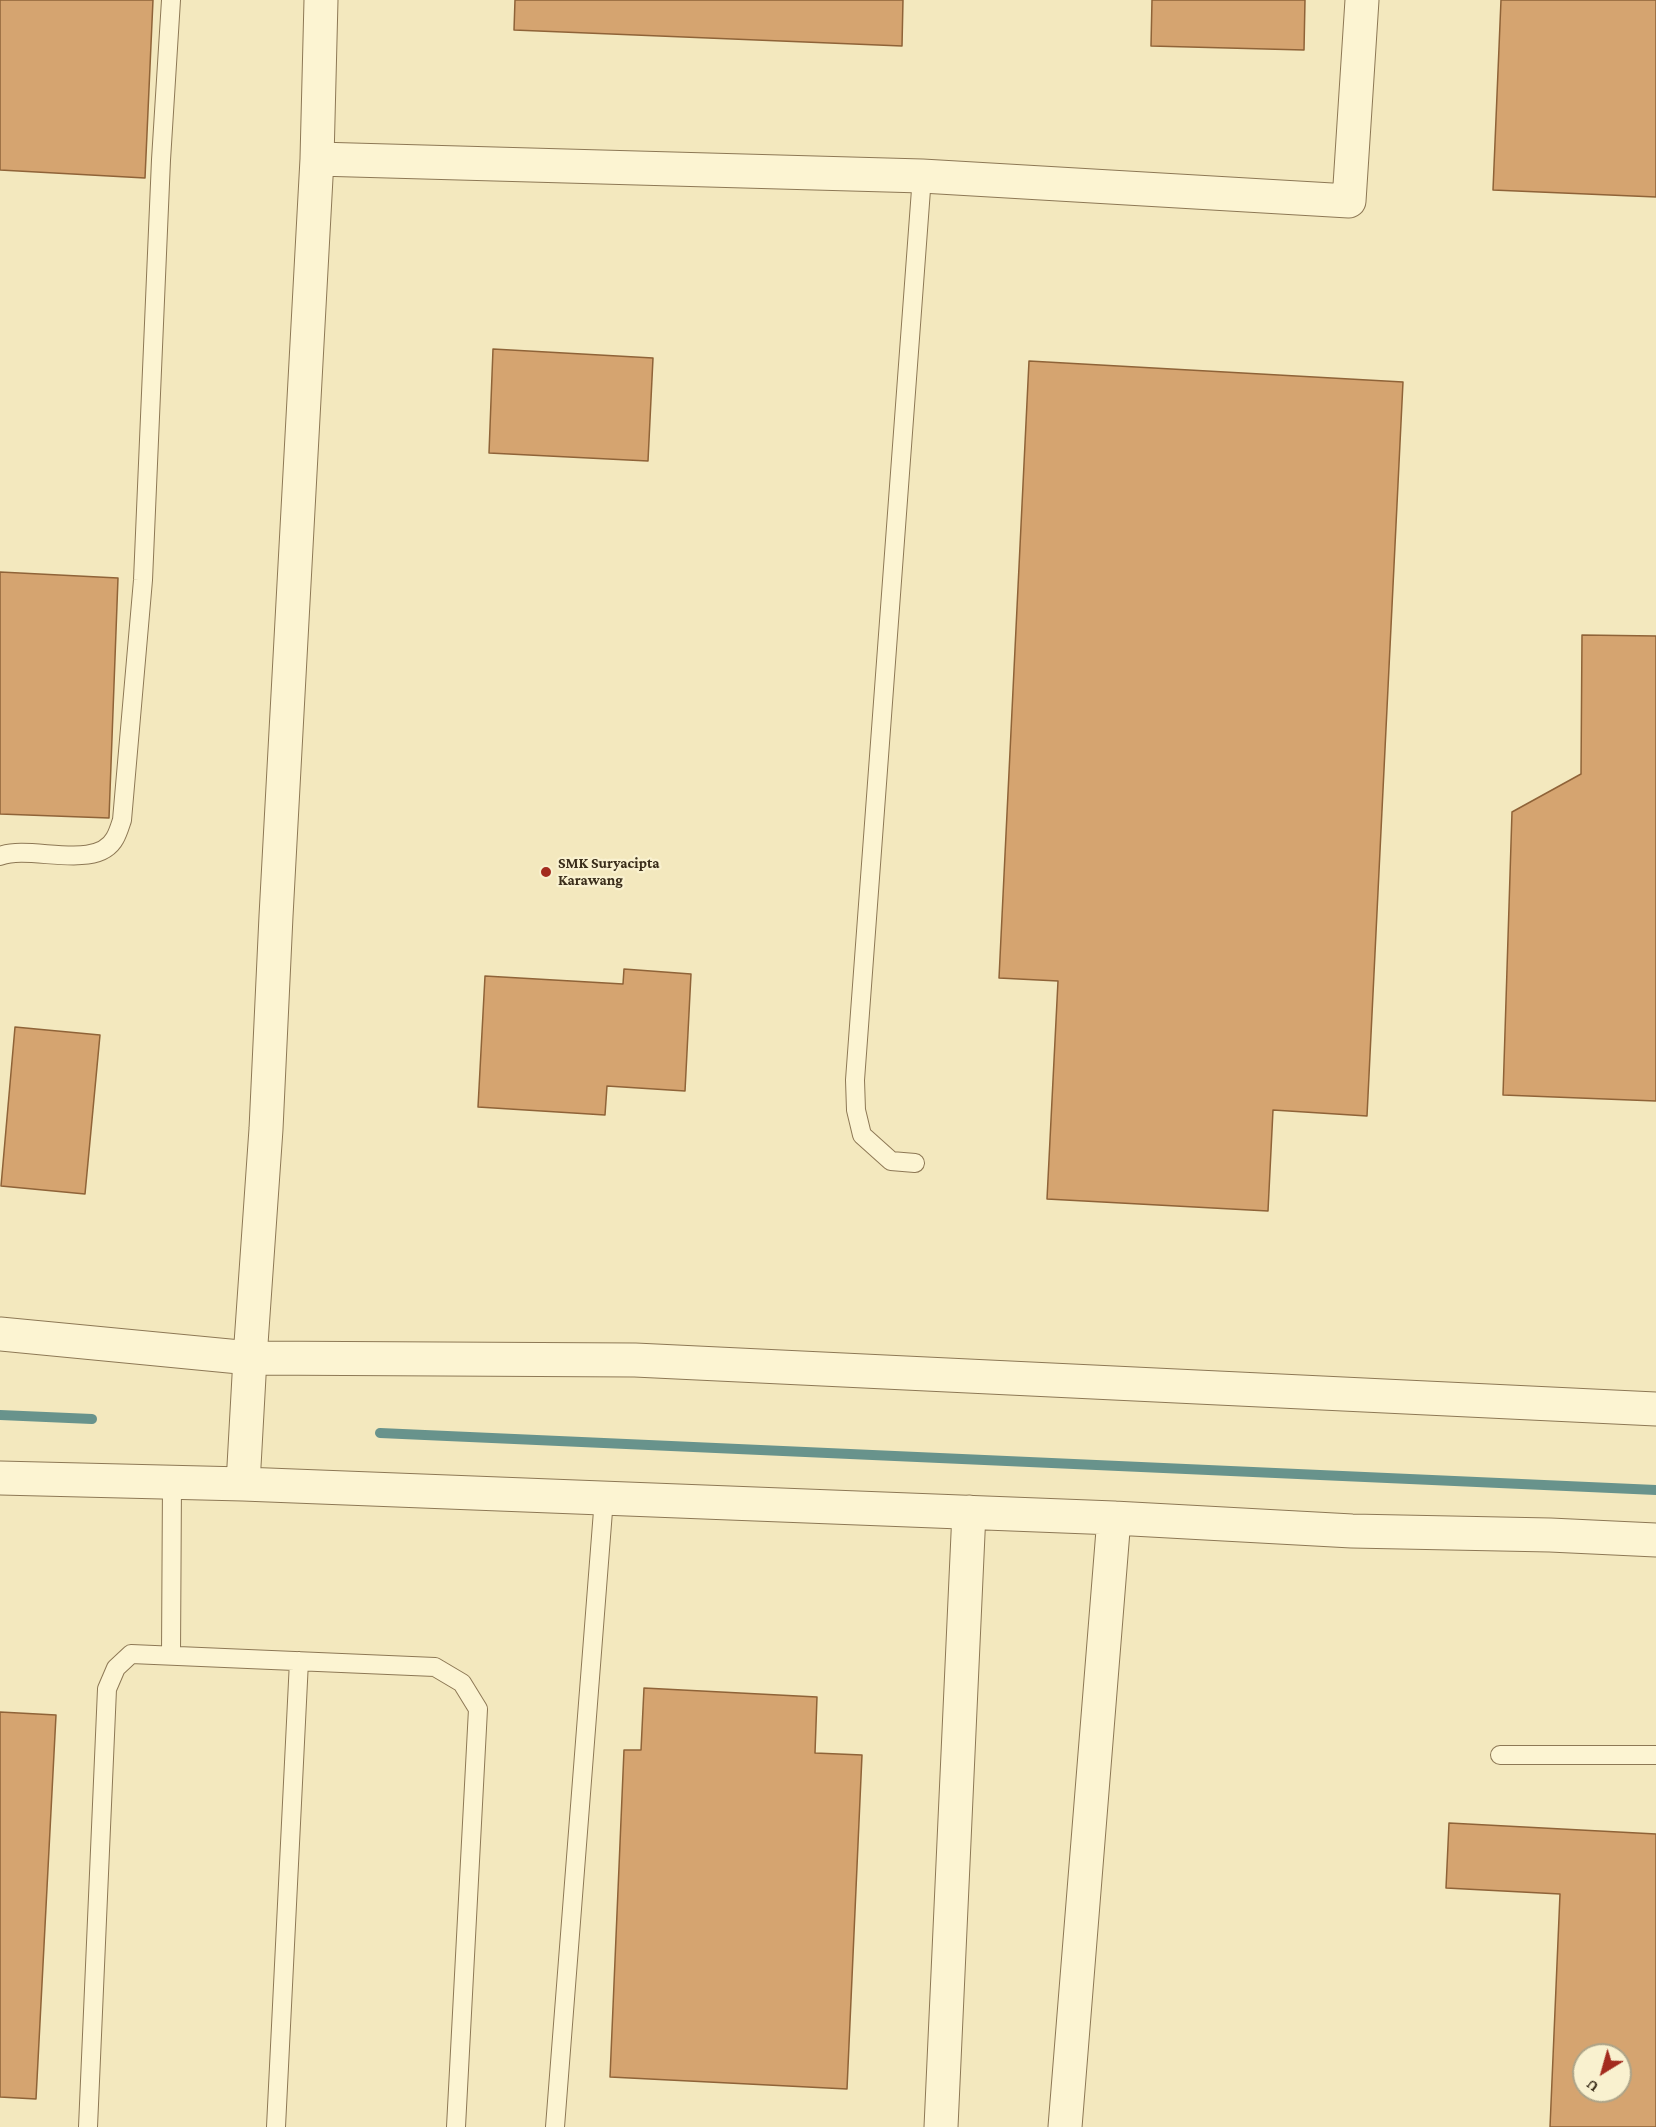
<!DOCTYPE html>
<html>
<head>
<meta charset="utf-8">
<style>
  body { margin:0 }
  #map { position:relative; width:1656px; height:2127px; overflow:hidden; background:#f3e8be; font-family:"Crimson Pro",serif }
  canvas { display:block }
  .north { position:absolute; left:1572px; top:2043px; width:60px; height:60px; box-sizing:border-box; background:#f9f1cf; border:2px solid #ada387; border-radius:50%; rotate:217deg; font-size:16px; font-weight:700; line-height:24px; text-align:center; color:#3b2e1b }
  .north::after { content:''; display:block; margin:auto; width:21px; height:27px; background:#a32b1e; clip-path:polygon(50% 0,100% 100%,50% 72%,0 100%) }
</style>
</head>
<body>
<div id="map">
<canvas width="1656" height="2127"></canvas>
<div class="north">U</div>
</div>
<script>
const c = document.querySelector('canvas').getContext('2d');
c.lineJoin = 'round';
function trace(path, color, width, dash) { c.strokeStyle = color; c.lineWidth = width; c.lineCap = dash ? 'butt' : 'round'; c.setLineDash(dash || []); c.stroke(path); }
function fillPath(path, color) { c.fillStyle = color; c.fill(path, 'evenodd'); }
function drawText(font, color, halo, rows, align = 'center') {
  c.font = font + ' "Crimson Pro",serif'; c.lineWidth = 4.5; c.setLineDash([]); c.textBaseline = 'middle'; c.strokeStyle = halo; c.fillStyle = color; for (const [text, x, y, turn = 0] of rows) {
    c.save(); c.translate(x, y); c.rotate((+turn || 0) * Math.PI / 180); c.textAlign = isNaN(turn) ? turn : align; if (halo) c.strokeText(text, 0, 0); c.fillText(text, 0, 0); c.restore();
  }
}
trace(new Path2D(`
  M0,1415L92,1419
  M380,1433L1656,1490`), '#68938c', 10);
const building = new Path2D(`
  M0,0H153L145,178L0,170Z
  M515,0H903L902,46L514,30Z
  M1152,0H1305L1304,50L1151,46Z
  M1501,0H1656V197L1493,190Z
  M493,349L653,358L648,461L489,453Z
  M1029,361L1403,382L1367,1116L1273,1110L1268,1211L1047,1199L1058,981L999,978Z
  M0,572L118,578L109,818L0,814Z
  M1582,635L1656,636V1101L1503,1095L1512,812L1581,774Z
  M624,969L691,974L685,1091L607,1086L605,1115L478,1107L485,976L623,984Z
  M15,1027L100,1035L85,1194L1,1186Z
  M644,1688L817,1697L815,1753L862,1755L847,2089L610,2077L624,1750H641Z
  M0,1712L56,1715L36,2099L0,2097Z
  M1449,1823L1656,1834V2127H1550L1560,1894L1446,1888ZM1584,2055H1620V2091H1584Z`);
fillPath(building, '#d5a470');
trace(building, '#8f6338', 1.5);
const service = new Path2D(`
  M0,856C30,844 97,872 115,838C118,833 120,826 122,820L143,580L161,160L171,0
  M915,1163L891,1161L862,1135L856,1110L855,1080L922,176
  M171,1654L172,1482
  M1500,1755H1656
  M88,2127L107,1689L116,1668L131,1654L435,1667L462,1683L478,1709L456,2127
  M276,2127L299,1661
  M555,2127L604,1498`);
const minor = new Path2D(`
  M317,159L922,176L1349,201L1362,0
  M0,1334L250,1358L635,1360L1656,1409
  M0,1478L243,1484L1114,1518L1352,1531L1550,1535L1656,1540
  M243,1484L250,1358L266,1129L276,916L317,159L321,0
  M941,2127L969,1512
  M1065,2127L1114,1518`);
trace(service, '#8d7855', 20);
trace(minor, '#8d7855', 35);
trace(service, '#fcf4d2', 18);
trace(minor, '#fcf4d2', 33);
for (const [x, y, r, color] of [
  [546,872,6,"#a32b1e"]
]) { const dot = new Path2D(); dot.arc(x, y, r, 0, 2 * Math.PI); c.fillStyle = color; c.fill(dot); trace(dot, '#f9f1cf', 2); }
drawText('bold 15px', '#3b2e1b', '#f9f1cf', [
  ["SMK Suryacipta",558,863],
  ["Karawang",558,880]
], 'left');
</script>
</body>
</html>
